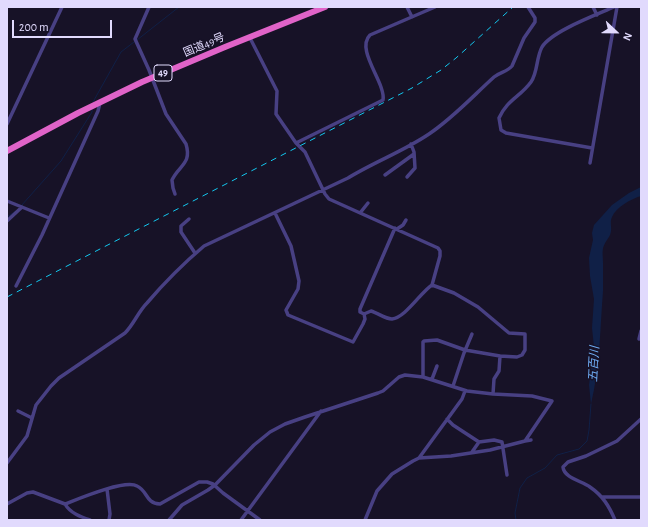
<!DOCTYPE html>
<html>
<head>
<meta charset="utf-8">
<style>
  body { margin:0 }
  #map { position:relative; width:648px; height:527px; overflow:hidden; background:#171227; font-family:"Alegreya Sans",sans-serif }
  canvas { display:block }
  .frame { position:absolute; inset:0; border:8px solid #e1dafd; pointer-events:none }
  .north { position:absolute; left:596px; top:12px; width:40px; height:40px; -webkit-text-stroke:3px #171227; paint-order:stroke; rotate:112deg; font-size:11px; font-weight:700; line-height:16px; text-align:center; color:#e1dafd }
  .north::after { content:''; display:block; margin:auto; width:14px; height:18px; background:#e1dafd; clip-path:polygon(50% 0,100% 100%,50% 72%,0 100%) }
  .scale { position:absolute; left:12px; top:20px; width:100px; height:18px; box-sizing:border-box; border:2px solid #e1dafd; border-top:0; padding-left:5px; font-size:12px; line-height:14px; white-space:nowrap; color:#e1dafd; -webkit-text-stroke:3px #171227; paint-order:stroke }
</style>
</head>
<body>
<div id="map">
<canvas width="648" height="527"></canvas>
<div class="frame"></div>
<div class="north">N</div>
<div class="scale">200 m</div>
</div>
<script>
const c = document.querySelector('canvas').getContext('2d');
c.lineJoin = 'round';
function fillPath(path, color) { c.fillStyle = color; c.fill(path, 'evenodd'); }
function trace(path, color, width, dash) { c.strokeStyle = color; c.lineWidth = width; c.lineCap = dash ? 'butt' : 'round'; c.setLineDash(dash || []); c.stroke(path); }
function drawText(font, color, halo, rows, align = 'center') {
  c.font = font + ' "Alegreya Sans","Noto Sans JP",sans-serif'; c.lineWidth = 3; c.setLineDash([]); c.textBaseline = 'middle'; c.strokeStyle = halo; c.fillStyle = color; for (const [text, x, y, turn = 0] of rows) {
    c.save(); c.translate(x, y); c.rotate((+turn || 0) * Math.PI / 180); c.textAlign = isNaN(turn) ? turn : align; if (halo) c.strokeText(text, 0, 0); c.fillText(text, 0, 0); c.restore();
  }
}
fillPath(new Path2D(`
  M641,187V196C631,199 616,207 612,217C609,223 613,228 610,235C608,239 605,242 603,248C602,253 603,258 603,263C603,272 603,282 603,291C600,329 600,367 591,404L589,385L594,347L592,328L594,299L590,276L589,258L593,240L592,233L594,225L612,205L629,193Z`), '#102047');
trace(new Path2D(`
  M137,40L179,7
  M93,102L121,52L134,42
  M21,206L61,161L92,112V109
  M7,217L16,211
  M516,520L515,513L520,488L527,478L545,468L557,455L579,449L587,441L589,430L591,404`), '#102047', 1);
trace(new Path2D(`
  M149,7L135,39L149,70L166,114L186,144C192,164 179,165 172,180L173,188L175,194
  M407,7L412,17
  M593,7L597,15
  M250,38L277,91L276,114L296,143L305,152L325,194L329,199L438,248L440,251V256L432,285L454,293L478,307L509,333L525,334V350L522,355L517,357L500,356L499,371L494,379L493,394
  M7,124L62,7
  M296,143L383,100C386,83 355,50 370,35L435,7
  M592,148L506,133L501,130L499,118C507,100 520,97 531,82C538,72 536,58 542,47C552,31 596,15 614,7
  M590,163L617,7
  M385,175L414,154
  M407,177L415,168L414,152L411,144
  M7,201L49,218
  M275,213L291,246L299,281L298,289L286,310L288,315L353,342L363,324L365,319L364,314L371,311C378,313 385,319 392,319C405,318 421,292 432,285
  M360,213L368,203
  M189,219L181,226V232L195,253
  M7,221L22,207
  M397,229L403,225L406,220
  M16,286L42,235L98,111L100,103
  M364,314L360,312V309L395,228
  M639,339L641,331
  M423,377V342L424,341L437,340L465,350L500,356
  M432,379L437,366
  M453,386L464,353L472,334
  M18,411L32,418
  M447,419L453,425L479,442L494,440L502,442L507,475
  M525,441L531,440
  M472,452L479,442
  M419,458L462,399L465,391
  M7,463L27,436L36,405L51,386L59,378L125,333C134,324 138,312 147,303C164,283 184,263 204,246L348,178C374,162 404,151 429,134C453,118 473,96 494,77C500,72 507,72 512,66L524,38L535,22V18L528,7
  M107,489L110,514L109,520
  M602,497H641
  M7,504L27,493L33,492L65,504C78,499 125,479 137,486C148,491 145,503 160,504L199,482H207L213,484L223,493L260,520
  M65,504C70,513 81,517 90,520
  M169,520L182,505L208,490L215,485L254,445L270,432L285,424L305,417L378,393L383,391L399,377L405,375L423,377L467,391L493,394L532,396L552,401L525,441L490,450L451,456L419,458L413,461L392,474L377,491L365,520
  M241,520L321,411
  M615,520C609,506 603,496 590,487C582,481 564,478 563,467L568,462L586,456L617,441L641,419`), '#484083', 3.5);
trace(new Path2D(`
  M7,151L78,113L142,82L225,47L325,7`), '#e063c8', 6);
trace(new Path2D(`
  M7,297L412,88L441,70L456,58L513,7`), '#13c8ef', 1, [6, 5]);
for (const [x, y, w] of [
  [163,73,18]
]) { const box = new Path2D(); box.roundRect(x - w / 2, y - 8, w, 16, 3); c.fillStyle = '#171227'; c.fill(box); trace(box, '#e1dafd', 1); }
drawText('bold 10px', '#e1dafd', null, [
  ["49",163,73]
]);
drawText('11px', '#e1dafd', '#171227', [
  ["国道49号",204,45,-23]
]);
drawText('italic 12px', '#6fadf5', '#171227', [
  ["五百川",594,364,-87]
]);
</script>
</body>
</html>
